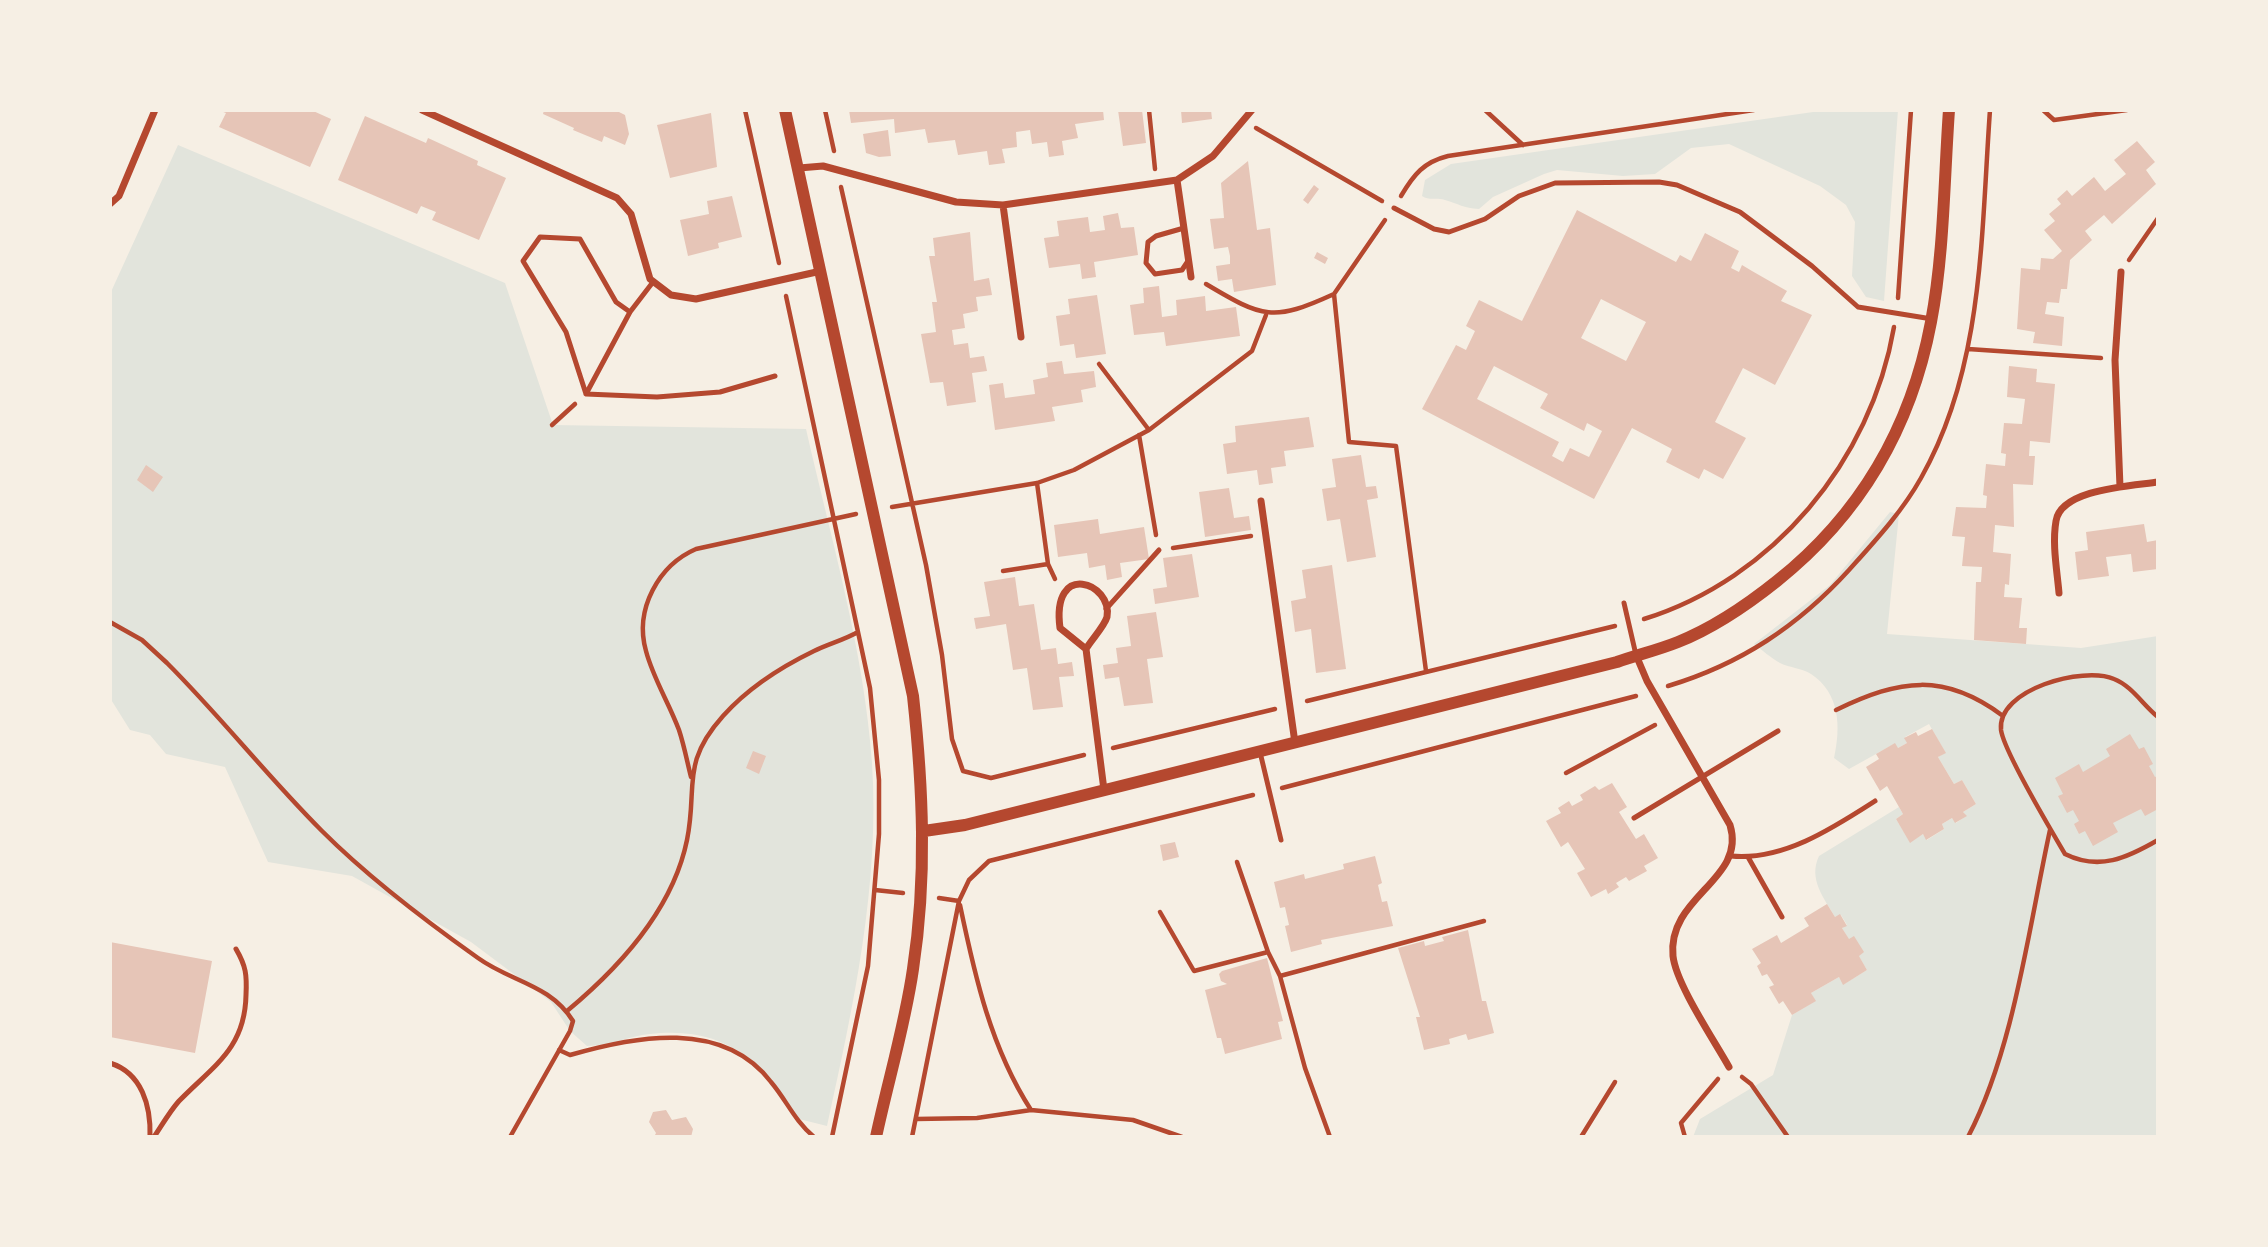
<!DOCTYPE html>
<html>
<head>
<meta charset="utf-8">
<style>
  body { margin:0 }
  #map { position:relative; width:2268px; height:1247px; overflow:hidden; background:#f6efe4; font-family:"PT Sans Narrow",sans-serif }
  canvas { display:block }
  .frame { position:absolute; inset:0; border:112px solid #f6efe4; pointer-events:none }
</style>
</head>
<body>
<div id="map">
<canvas width="2268" height="1247"></canvas>
<div class="frame"></div>
</div>
<script>
const c = document.querySelector('canvas').getContext('2d');
c.lineJoin = 'round';
function fillPath(path, color) { c.fillStyle = color; c.fill(path, 'evenodd'); }
function trace(path, color, width, dash) { c.strokeStyle = color; c.lineWidth = width; c.lineCap = dash ? 'butt' : 'round'; c.setLineDash(dash || []); c.stroke(path); }
fillPath(new Path2D(`
  M1827,110H1898L1884,301L1866,297L1852,276L1855,222L1846,205L1820,186L1729,144L1691,148L1655,174L1623,176L1557,170L1544,174L1493,197L1479,209C1463,208 1459,204 1445,200C1436,197 1429,201 1422,196L1425,180L1451,164Z
  M178,145L505,283L553,425L806,429C831,539 864,650 872,763C880,885 853,1008 827,1126L799,1119C760,1061 727,1026 650,1034C629,1036 609,1046 587,1046L570,1031L551,1002L471,942L352,876L268,862L225,767L166,754L150,735L130,730L110,698V294Z
  M1890,512L1899,514L1887,634L2081,648L2158,636V1137H1693L1700,1119L1773,1075L1792,1015L1815,1001L1811,993L1839,977L1844,984L1867,970L1842,928L1847,925L1841,915L1835,917C1824,898 1808,879 1819,856L1899,807L1903,814L1896,819L1910,842L1923,834L1927,840L1944,829L1942,824L1952,818L1956,823L1966,816L1963,812L1976,804L1962,780L1954,784L1938,757L1945,752L1929,724L1905,737L1907,743L1898,748L1894,744L1849,769L1834,758C1841,727 1840,693 1811,674C1802,668 1790,668 1780,663C1771,658 1762,650 1754,644L1830,585Z`), '#e2e4dc');
fillPath(new Path2D(`
  M218,110H311L331,119L310,167L219,127L226,113Z
  M544,110H615L625,115L629,134L625,145L604,136L602,142L573,130L574,128L543,114Z
  M849,110H1103L1104,120L1075,124L1078,138L1062,141L1064,155L1049,157L1047,142L1032,144L1030,130L1016,132L1017,147L1002,149L1005,163L989,165L987,151L958,155L955,140L928,143L925,129L895,133L894,119L851,123Z
  M1118,110H1142L1146,143L1123,146Z
  M1181,110H1211L1212,119L1182,123Z
  M711,113L717,167L670,178L657,125Z
  M365,116L426,143L428,138L478,161L477,165L506,178L479,240L432,220L436,212L421,206L417,214L338,180Z
  M888,130L891,156L879,157L866,153L863,134Z
  M2137,141L2155,162L2146,170L2156,184L2112,224L2104,215L2085,231L2092,240L2070,260L2067,289H2061L2059,303L2047,302L2045,314L2064,317L2062,346L2033,343L2035,332L2017,329L2021,268L2040,270L2041,258L2053,259L2062,251L2044,230L2055,221L2049,214L2061,204L2057,199L2067,190L2072,196L2094,177L2105,191L2126,174L2114,160Z
  M1248,161L1257,230L1270,228L1276,285L1234,292L1232,279L1218,281L1216,266L1230,264V256L1228,247L1214,249L1210,219L1224,218L1221,183Z
  M1314,185L1319,189L1308,204L1303,200Z
  M732,196L742,237L718,243L719,248L688,256L680,220L709,214L707,201Z
  M1577,210L1676,262L1680,255L1691,261L1705,233L1739,251L1731,268L1739,272L1742,265L1752,271L1787,291L1781,301L1812,315L1775,385L1743,368L1715,422L1746,438L1723,479L1704,469L1699,479L1666,462L1672,449L1632,428L1594,499L1422,409L1456,345L1466,350L1475,331L1466,326L1479,300L1522,321ZM1601,299L1646,322L1626,361L1581,338ZM1494,366L1548,394L1540,408L1584,431L1587,423L1602,431L1589,457L1570,448L1563,462L1552,456L1559,442L1477,399Z
  M1118,213L1121,228L1134,227L1138,255L1094,262L1096,277L1082,279L1080,264L1049,268L1044,238L1059,236L1057,221L1088,217L1090,232L1105,230L1103,216Z
  M970,232L974,281L989,278L992,295L976,297L978,311L963,314L965,328L952,330L954,345L968,343L970,358L984,356L987,371L972,373L976,402L947,406L943,382L930,383L921,334L936,332L932,302H937L929,256H935L933,238Z
  M1317,252L1328,258L1325,264L1314,258Z
  M1159,286L1162,317L1177,315L1176,300L1205,296L1206,311L1236,307L1240,336L1166,346L1164,332L1134,335L1130,305L1144,303L1143,288Z
  M1097,295L1106,354L1076,358L1074,344L1060,346L1056,316L1070,314L1068,299Z
  M1062,361L1064,374L1094,371L1096,387L1081,390L1083,402L1052,407L1055,421L995,430L989,385L1003,383L1005,398L1035,394L1033,380L1048,377L1046,363Z
  M2009,366L2037,369L2036,382L2055,384L2050,443L2030,441L2029,456H2035L2033,485L2013,484L2014,527L1995,525L1993,552L2011,554L2009,585L2005,584L2004,597L2022,598L2019,628H2027L2026,644L1974,640L1976,582H1981L1982,567L1962,566L1965,537L1952,536L1956,507L1986,508L1987,496L1983,495L1986,464L2005,466L2006,454L2001,453L2004,423L2022,424L2025,399L2007,397Z
  M1309,417L1314,447L1284,451L1286,466L1271,468L1273,483L1259,485L1257,470L1227,474L1223,444L1236,442L1235,426Z
  M1361,455L1366,487L1376,486L1378,498L1367,500L1376,557L1347,562L1340,519L1327,521L1322,489L1336,487L1332,459Z
  M146,465L163,477L153,492L137,480Z
  M1229,488L1234,518L1249,516L1251,530L1205,537L1199,492Z
  M1098,519L1100,534L1144,527L1149,559L1120,563L1122,577L1107,580L1105,565L1089,568L1087,553L1058,557L1054,525Z
  M2144,524L2147,542L2158,540V569L2133,572L2131,554L2106,557L2109,576L2078,580L2075,552L2088,550L2086,532Z
  M1192,554L1199,597L1155,604L1153,589L1167,587L1163,558Z
  M1332,565L1346,669L1316,673L1311,629L1295,632L1291,601L1306,598L1302,570Z
  M1015,577L1019,606L1034,604L1041,650L1056,648L1058,664L1072,662L1074,676L1059,677L1063,707L1033,710L1027,668L1013,670L1006,624L976,629L974,618L990,616L984,582Z
  M1156,612L1163,657L1147,659L1153,703L1124,706L1119,677L1105,679L1103,665L1118,663L1116,648L1131,646L1127,616Z
  M1932,729L1946,753L1938,757L1954,784L1962,780L1976,804L1963,812L1967,816L1955,823L1952,818L1942,824L1944,829L1926,840L1923,834L1910,843L1896,819L1903,814L1887,786L1880,791L1866,767L1879,759L1876,754L1895,743L1898,748L1907,743L1904,738L1916,732L1918,736Z
  M2130,734L2139,749L2144,747L2153,764L2149,766L2155,777L2158,776V809L2145,816L2141,809L2113,823L2118,832L2093,846L2085,831L2079,834L2074,824L2079,821L2073,810L2067,813L2058,796L2063,794L2055,778L2079,764L2083,772L2110,756L2106,749Z
  M753,751L766,756L759,774L746,768Z
  M1612,783L1627,807L1619,812L1636,839L1644,834L1658,858L1644,866L1647,871L1629,881L1626,877L1616,883L1619,887L1608,894L1606,889L1591,897L1577,873L1585,869L1568,842L1561,847L1546,821L1561,813L1558,808L1569,801L1572,806L1583,800L1580,795L1595,786L1599,790Z
  M1175,842L1179,857L1163,861L1160,845Z
  M1375,856L1382,883L1378,885L1382,902L1387,901L1393,926L1321,940L1322,944L1291,952L1285,926L1289,925L1285,907L1280,908L1274,882L1304,874L1305,879L1344,869L1343,864Z
  M1827,904L1835,917L1840,914L1847,926L1842,928L1849,939L1854,936L1864,952L1859,956L1867,970L1843,985L1839,977L1811,993L1816,1001L1792,1015L1783,1001L1779,1004L1769,987L1774,985L1767,974L1762,976L1757,966L1761,963L1752,949L1777,935L1781,943L1809,926L1804,918Z
  M1468,930L1482,1001H1486L1494,1033L1468,1040L1466,1034L1449,1039L1450,1044L1424,1050L1416,1017H1420L1398,948L1424,941L1425,946L1444,941L1442,937Z
  M110,942L212,961L195,1053L110,1037Z
  M1267,958L1283,1021L1278,1022L1282,1039L1225,1054L1221,1038H1217L1205,990L1227,984L1221,981L1219,974L1222,971Z
  M666,1110L672,1120L686,1117L693,1129L691,1137H654L656,1133L649,1122L653,1112Z`), '#e6c5b7');
trace(new Path2D(`
  M745,110L779,263
  M825,110L834,151
  M1149,110L1155,169
  M1485,110L1523,145
  M2043,110L2054,120L2127,110
  M1256,128L1382,201
  M841,187L926,565L942,655L952,739L963,771L991,778L1084,755
  M1401,196C1414,174 1424,162 1448,156L1754,110
  M1385,220L1334,294L1349,442L1396,446L1426,671
  M2129,260L2158,218
  M1206,284C1263,318 1273,322 1334,294
  M786,296L870,688L879,780V834L868,966L832,1137
  M1898,298L1911,110
  M1968,349L2101,358
  M1099,364L1149,430L1252,351L1266,315
  M552,425L575,404
  M1139,435L1156,535
  M1037,483L1048,564
  M892,507L1037,483L1074,470L1149,430
  M1173,548L1251,536
  M1003,571L1048,564L1055,579
  M1644,619C1773,579 1871,461 1894,327
  M110,622L142,640L167,663C221,717 268,777 322,831C369,878 423,919 478,958C511,982 550,984 573,1021L570,1031L510,1137
  M1668,686C1741,664 1798,626 1849,570C1875,541 1902,512 1921,478C1984,367 1981,234 1990,110
  M1307,701L1615,626
  M1836,710C1900,679 1944,672 2003,716
  M2158,717C2143,705 2132,686 2114,679C2083,666 1997,689 2001,730C2004,752 2051,830 2065,854C2099,871 2127,858 2158,840
  M1113,748L1275,709
  M1566,773L1655,725
  M691,777C687,761 684,745 679,730C669,703 653,678 646,651C634,609 659,565 696,549L856,514
  M1282,788L1636,696
  M1237,862L1268,952L1280,976
  M875,890L903,893
  M939,898L959,901
  M960,905C975,977 991,1048 1031,1110
  M1160,912L1194,971L1268,952
  M567,1011C620,967 673,909 687,840C698,787 680,764 723,716C748,688 781,667 814,651C828,644 844,640 858,632
  M559,1050L570,1055C635,1036 723,1019 771,1082C787,1101 794,1120 814,1137
  M1742,1077L1751,1084L1788,1137
  M916,1119L977,1118L1031,1110L1133,1120L1182,1137
  M912,1137L959,901L969,880L989,861L1253,795
  M1330,1137L1305,1068L1280,976L1484,921
  M1581,1137L1615,1082
  M1685,1137L1681,1123L1718,1079
  M1968,1137C2014,1049 2029,926 2050,830`), '#b5482f', 4.5);
trace(new Path2D(`
  M1394,208L1434,229L1449,232L1485,219L1519,196L1555,183L1659,182L1677,185L1740,212L1812,266L1858,307L1932,319
  M1184,228L1156,236L1148,242L1146,263L1155,274L1182,270L1188,261
  M653,282L630,312L616,302L580,239L540,237L523,261L566,332L586,394L657,397L720,392L775,376
  M586,394L630,312
  M1624,603L1636,655
  M1106,609L1159,550
  M1260,752L1281,840
  M1634,818L1778,731
  M1731,856C1783,861 1833,828 1875,801
  M1748,857L1782,917
  M110,1063C142,1073 151,1106 150,1137
  M154,1137C162,1125 170,1111 179,1101C213,1066 245,1049 246,995C247,975 246,966 236,949`), '#b5482f', 5);
trace(new Path2D(`
  M422,110L617,198L631,214L650,279L671,295L696,299L821,271
  M799,168L823,166L956,202L1003,205L1177,180L1213,156L1252,110
  M1177,180L1191,277
  M110,204L119,196L155,110
  M1003,205L1021,337
  M2120,487L2115,360L2121,272
  M1261,501L1295,743
  M2059,593C2057,570 2052,544 2056,521C2061,489 2131,486 2158,482
  M1086,649L1060,628C1051,560 1113,583 1107,617C1104,627 1091,640 1086,649L1104,790
  M1636,655L1647,681L1730,825C1747,880 1667,896 1673,956C1676,984 1714,1040 1729,1067`), '#b5482f', 7);
trace(new Path2D(`
  M785,110L913,696C923,788 927,878 913,969C905,1025 888,1081 876,1137
  M924,831L965,825L1617,662C1637,655 1658,650 1678,642C1713,628 1747,605 1777,581C1861,514 1911,428 1931,322C1944,254 1944,180 1949,110`), '#b5482f', 12);
</script>
</body>
</html>
